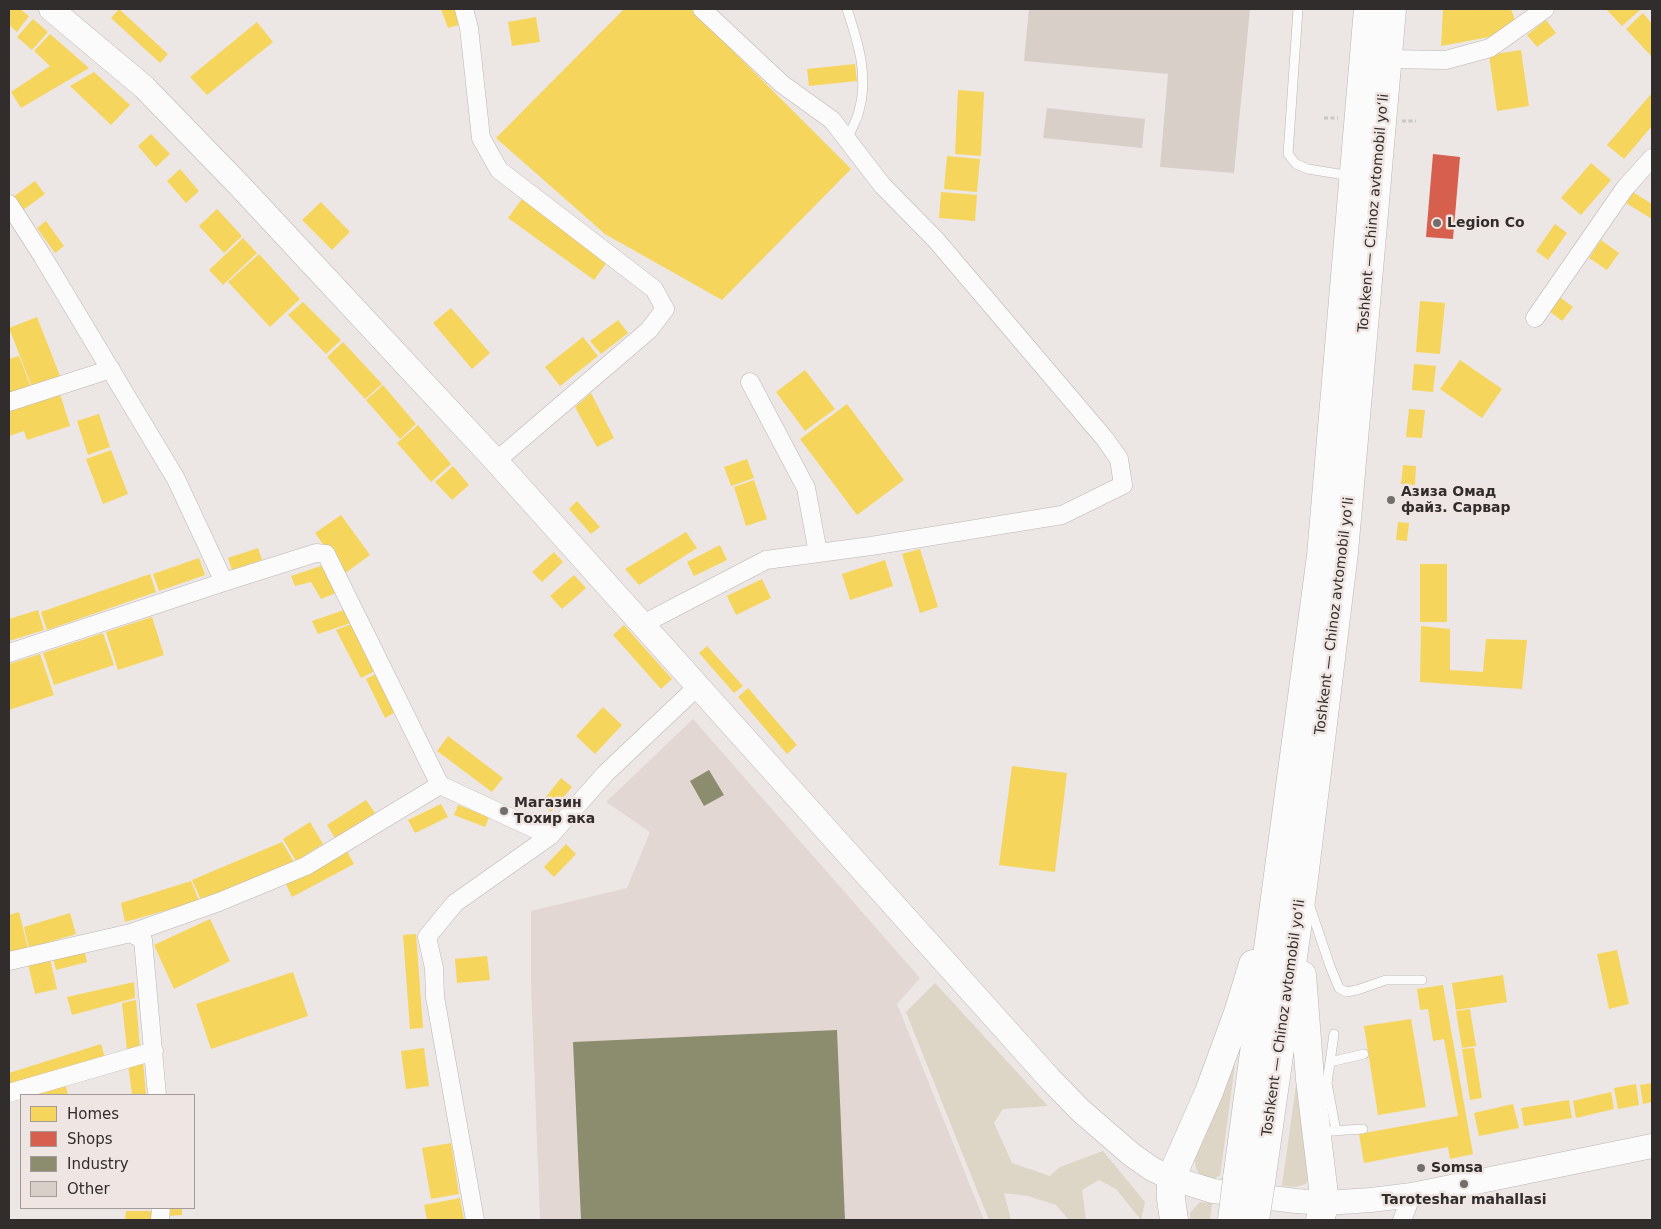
<!DOCTYPE html>
<html>
<head>
<meta charset="utf-8">
<style>
  body { margin:0 }
  #map { position:relative; width:1661px; height:1229px; overflow:hidden; background:#ece6e5; font-family:"DejaVu Sans",sans-serif }
  canvas { display:block }
  .frame { position:absolute; inset:0; border:10px solid #312d2c; pointer-events:none }
  .legend { position:absolute; left:20px; top:1094px; width:175px; height:115px; box-sizing:border-box; background:#efe5e2; border:1px solid #a39b99; margin:0; padding:6px 9px; list-style:none; font-size:15px; color:#312d2c }
  .legend li { display:flex; align-items:center; gap:10px; height:25px }
  .legend b { width:25px; border:1px solid #a39b99 }
</style>
</head>
<body>
<div id="map">
<canvas width="1661" height="1229"></canvas>
<div class="frame"></div>
<ul class="legend">
<li><b style="height:14px;background:#f6d55c"></b>Homes</li>
<li><b style="height:14px;background:#d6604d"></b>Shops</li>
<li><b style="height:14px;background:#8c8c6e"></b>Industry</li>
<li><b style="height:14px;background:#d8cfc9"></b>Other</li>
</ul>
</div>
<script>
const c = document.querySelector('canvas').getContext('2d');
c.lineJoin = 'round';
function fillPath(path, color) { c.fillStyle = color; c.fill(path, 'evenodd'); }
function trace(path, color, width, dash) { c.strokeStyle = color; c.lineWidth = width; c.lineCap = dash ? 'butt' : 'round'; c.setLineDash(dash || []); c.stroke(path); }
function drawText(font, color, halo, rows, align = 'center') {
  c.font = font + ' "DejaVu Sans",sans-serif'; c.lineWidth = 5; c.setLineDash([]); c.textBaseline = 'middle'; c.strokeStyle = halo; c.fillStyle = color; for (const [text, x, y, turn = 0] of rows) {
    c.save(); c.translate(x, y); c.rotate((+turn || 0) * Math.PI / 180); c.textAlign = isNaN(turn) ? turn : align; if (halo) c.strokeText(text, 0, 0); c.fillText(text, 0, 0); c.restore();
  }
}
fillPath(new Path2D(`
  M693,719L920,978L897,1004L984,1220H540L531,985V911L627,888L650,832L606,802Z`), '#e3d7d4');
fillPath(new Path2D(`
  M935,983L1048,1106L1003,1109L994,1123L1012,1163L1050,1176L1060,1167L1103,1151L1145,1202L1141,1220L1116,1189L1099,1180L1082,1190L1086,1220H1069L1056,1205L1028,1196L1004,1193L1011,1220H989L906,1012Z
  M1303,1035L1311,1173L1306,1184L1294,1187L1282,1186Z
  M1237,1049L1220,1176L1216,1177L1215,1181C1197,1176 1195,1171 1194,1152Z
  M1200,1202L1212,1203L1210,1220H1190V1213Z`), '#ddd5c5');
fillPath(new Path2D(`
  M9,9H20L29,16L17,32L9,25Z
  M119,9L168,54L160,63L111,18Z
  M441,9H461L465,23L448,28Z
  M624,9H691L851,169L722,300L605,234L496,138Z
  M1443,9H1511L1515,20L1489,37L1441,46Z
  M1606,9H1639L1640,10L1622,26Z
  M1643,13L1652,24V57L1626,29Z
  M536,17L540,42L512,46L508,22Z
  M33,19L48,32L32,50L17,37Z
  M1546,20L1556,33L1537,47L1527,35Z
  M257,22L273,42L207,95L190,77Z
  M50,34L89,68L21,108L11,92L50,66L34,51Z
  M1521,50L1529,106L1497,111L1489,55Z
  M855,64L857,81L809,86L807,69Z
  M94,72L130,105L111,125L70,86Z
  M958,90L984,92L981,156L955,154Z
  M1652,93V126L1624,159L1607,145Z
  M151,134L170,154L156,167L138,146Z
  M947,156L980,159L977,192L944,189Z
  M1591,163L1611,180L1581,215L1561,198Z
  M180,169L199,191L186,203L167,181Z
  M35,181L45,194L23,210L13,197Z
  M941,192L977,195L975,221L939,218Z
  M1633,192L1652,204V219L1626,203Z
  M522,199L608,261L594,280L508,218Z
  M321,202L350,232L332,250L302,220Z
  M217,209L242,236L224,253L199,226Z
  M46,221L64,246L55,253L37,228Z
  M1555,224L1567,233L1548,260L1536,251Z
  M243,238L257,253L223,285L209,270Z
  M1601,240L1619,253L1607,270L1589,258Z
  M259,254L300,299L270,327L228,282Z
  M1558,296L1573,307L1562,321L1548,310Z
  M1420,301L1445,303L1440,354L1416,352Z
  M303,302L341,340L326,354L288,315Z
  M451,308L490,353L472,369L433,323Z
  M37,317L60,376L32,387L9,328Z
  M618,320L628,333L601,354L590,341Z
  M583,337L598,356L560,386L545,367Z
  M343,342L382,384L365,399L327,357Z
  M19,356L31,387L9,395V359Z
  M1460,360L1502,389L1482,418L1440,389Z
  M1414,364L1436,366L1433,392L1412,390Z
  M805,370L835,409L805,431L776,392Z
  M383,385L416,424L400,439L366,400Z
  M591,393L614,438L597,447L575,407Z
  M60,394L70,426L27,440L24,431L9,436V411Z
  M847,404L904,480L857,515L800,439Z
  M1409,409L1425,410L1422,438L1406,437Z
  M99,414L110,447L88,455L77,421Z
  M418,425L451,464L431,482L397,443Z
  M111,450L128,494L103,504L86,459Z
  M747,459L754,478L731,486L724,467Z
  M1403,465L1416,466L1415,485L1401,484Z
  M453,466L469,485L452,500L435,482Z
  M754,480L767,519L746,526L734,487Z
  M577,501L600,527L591,534L569,509Z
  M341,515L370,555L344,574L315,533Z
  M1398,522L1409,523L1407,541L1396,540Z
  M686,532L697,548L639,585L625,569Z
  M720,545L727,560L694,576L687,562Z
  M258,548L262,560L232,570L228,558Z
  M920,549L938,607L920,613L902,554Z
  M554,552L563,562L542,582L532,572Z
  M199,558L205,575L159,591L153,574Z
  M885,560L893,586L850,600L842,574Z
  M1420,564H1447V622H1420Z
  M324,565L338,592L321,599L311,582L295,586L291,576Z
  M150,574L156,592L47,630L41,612Z
  M574,575L586,588L562,609L550,596Z
  M762,579L771,598L736,615L727,596Z
  M347,609L354,622L318,634L312,621Z
  M38,610L44,630L9,641V619Z
  M152,617L164,655L118,670L106,632Z
  M354,623L379,669L361,678L336,630Z
  M624,625L672,679L661,689L613,635Z
  M1421,626L1450,629V670L1483,672L1486,639L1527,640L1522,689L1420,682Z
  M103,633L114,665L54,685L43,653Z
  M707,646L743,686L734,693L699,653Z
  M40,654L54,695L9,710V664Z
  M380,672L399,710L385,718L366,679Z
  M748,688L797,745L787,754L738,697Z
  M603,707L622,725L595,754L576,736Z
  M448,736L503,778L492,792L437,751Z
  M1012,766L1067,773L1055,872L999,865Z
  M561,778L572,787L551,812L541,803Z
  M366,800L375,813L335,838L327,825Z
  M441,804L448,817L415,833L408,820Z
  M458,805L489,817L485,827L454,815Z
  M310,822L323,844L296,861L283,839Z
  M282,842L294,862L201,900L192,880Z
  M566,844L576,854L554,877L544,867Z
  M347,851L354,864L292,897L286,884Z
  M191,881L199,901L125,922L121,903Z
  M19,912L28,948L9,953V915Z
  M70,913L76,934L29,948L24,927Z
  M210,919L230,961L174,989L154,945Z
  M416,934L423,1028L410,1029L403,935Z
  M84,949L87,962L56,970L53,958Z
  M1617,950L1629,1004L1609,1009L1597,954Z
  M487,956L490,980L457,983L455,959Z
  M50,959L57,989L35,994L28,964Z
  M293,972L308,1016L211,1049L196,1004Z
  M1503,975L1507,1002L1456,1010L1452,983Z
  M134,982L135,998L72,1015L67,997Z
  M1443,985L1473,1154L1450,1159L1448,1147L1364,1163L1359,1134L1458,1116L1444,1039L1433,1041L1428,1009L1420,1010L1417,989Z
  M136,1000L140,1049L127,1051L122,1003Z
  M1470,1009L1476,1046L1462,1048L1456,1011Z
  M1411,1019L1426,1107L1378,1115L1364,1026Z
  M101,1044L105,1058L9,1089V1073Z
  M424,1048L429,1086L406,1089L401,1051Z
  M1474,1048L1482,1098L1470,1100L1462,1049Z
  M143,1061L146,1095H132L128,1063Z
  M65,1083L68,1095H32Z
  M1652,1083V1102L1643,1104L1640,1085Z
  M1636,1084L1639,1105L1618,1109L1614,1088Z
  M1611,1092L1614,1109L1576,1118L1573,1101Z
  M1569,1100L1572,1118L1524,1126L1521,1108Z
  M1513,1104L1519,1128L1479,1136L1474,1113Z
  M451,1143L459,1194L431,1199L422,1148Z
  M460,1198L464,1220H427L424,1205Z
  M167,1208H182V1215L167,1216Z
  M126,1211H152L151,1220H125Z`), '#f6d55c');
fillPath(new Path2D(`
  M1433,154L1460,157L1453,239L1426,237Z`), '#d6604d');
fillPath(new Path2D(`
  M709,770L724,795L704,806L690,781Z
  M837,1030L845,1220H581L573,1042Z`), '#8c8c6e');
fillPath(new Path2D(`
  M1029,9H1250L1234,173L1160,167L1168,74L1024,61Z
  M1047,108L1145,119L1142,148L1043,138Z`), '#d8cfc9');
const service = new Path2D(`
  M1298,9L1288,154L1296,164L1308,169L1351,176
  M847,139C851,130 857,120 859,111C869,76 858,42 847,9
  M1309,904L1330,966L1339,988L1346,992L1357,990L1386,980H1422
  M1334,1034L1327,1083L1336,1131
  M1330,1062L1364,1054
  M1331,1131L1363,1129`);
const minor = new Path2D(`
  M464,9L469,28L481,138L499,170L654,289L665,309L649,330L496,461
  M1388,59L1446,60L1490,48L1545,9
  M9,204L43,257L176,479L224,582
  M1535,318L1625,188L1652,158
  M750,382L806,488L818,553
  M9,402L111,369
  M643,624L766,560L871,546L1062,515L1123,485L1119,459L1105,439L936,240L882,185L832,120L782,84L702,9
  M9,653L224,582L316,553L326,554L440,785
  M131,933L143,940L157,1095
  M9,961L131,933L219,902L306,866L440,785L550,836
  M9,1093L154,1051
  M160,1220L161,1208
  M475,1220L435,997L434,968L427,937L455,903L550,836L606,773L698,686
  M1402,1220L1412,1195`);
const secondary = new Path2D(`
  M51,9L144,87L239,185L496,461L1049,1078L1080,1110L1132,1155L1152,1169L1171,1178L1213,1191L1296,1201L1325,1203L1371,1200L1412,1195L1652,1146`);
const trunk = new Path2D(`
  M1302,975L1310,1079L1325,1203L1320,1220
  M1237,1179L1321,556L1368,9
  M1261,1182L1303,886L1344,552L1392,9
  M1174,1220L1171,1199V1178L1209,1092L1238,1013L1253,964`);
trace(service, '#bab6b5', 10);
trace(minor, '#bab6b5', 19);
trace(secondary, '#bab6b5', 25);
trace(trunk, '#bab6b5', 29);
trace(new Path2D(`
  M1324,118H1338
  M1402,121H1416`), '#c8c7c6', 3, [4, 2.5]);
trace(service, '#fcfbfb', 9);
trace(minor, '#fcfbfb', 18);
trace(secondary, '#fcfbfb', 24);
trace(trunk, '#fcfbfb', 28);
const trunkBridge = new Path2D(`
  M1232,1220L1237,1179
  M1255,1220L1261,1182`);
trace(trunkBridge, '#bab6b5', 29, []);
trace(trunkBridge, '#fcfbfb', 28);
for (const [x, y, r, color] of [
  [1437,223,5,"#726e6d"],
  [1391,500,5,"#726e6d"],
  [504,811,5,"#726e6d"],
  [1421,1168,5,"#726e6d"],
  [1464,1184,5,"#726e6d"]
]) { const dot = new Path2D(); dot.arc(x, y, r, 0, 2 * Math.PI); c.fillStyle = color; c.fill(dot); trace(dot, '#efe5e2', 2); }
drawText('14px', '#312d2c', '#efe5e2', [
  ["Toshkent — Chinoz avtomobil yoʻli",1374,213,-85],
  ["Toshkent — Chinoz avtomobil yoʻli",1335,616,-83],
  ["Toshkent — Chinoz avtomobil yoʻli",1284,1018,-82]
]);
drawText('bold 14px', '#312d2c', '#efe5e2', [
  ["Legion Co",1447,223],
  ["Азиза Омад",1401,492],
  ["файз. Сарвар",1401,508],
  ["Магазин",514,803],
  ["Тохир ака",514,819],
  ["Somsa",1431,1168],
  ["Taroteshar mahallasi",1464,1200,"center"]
], 'left');
</script>
</body>
</html>
